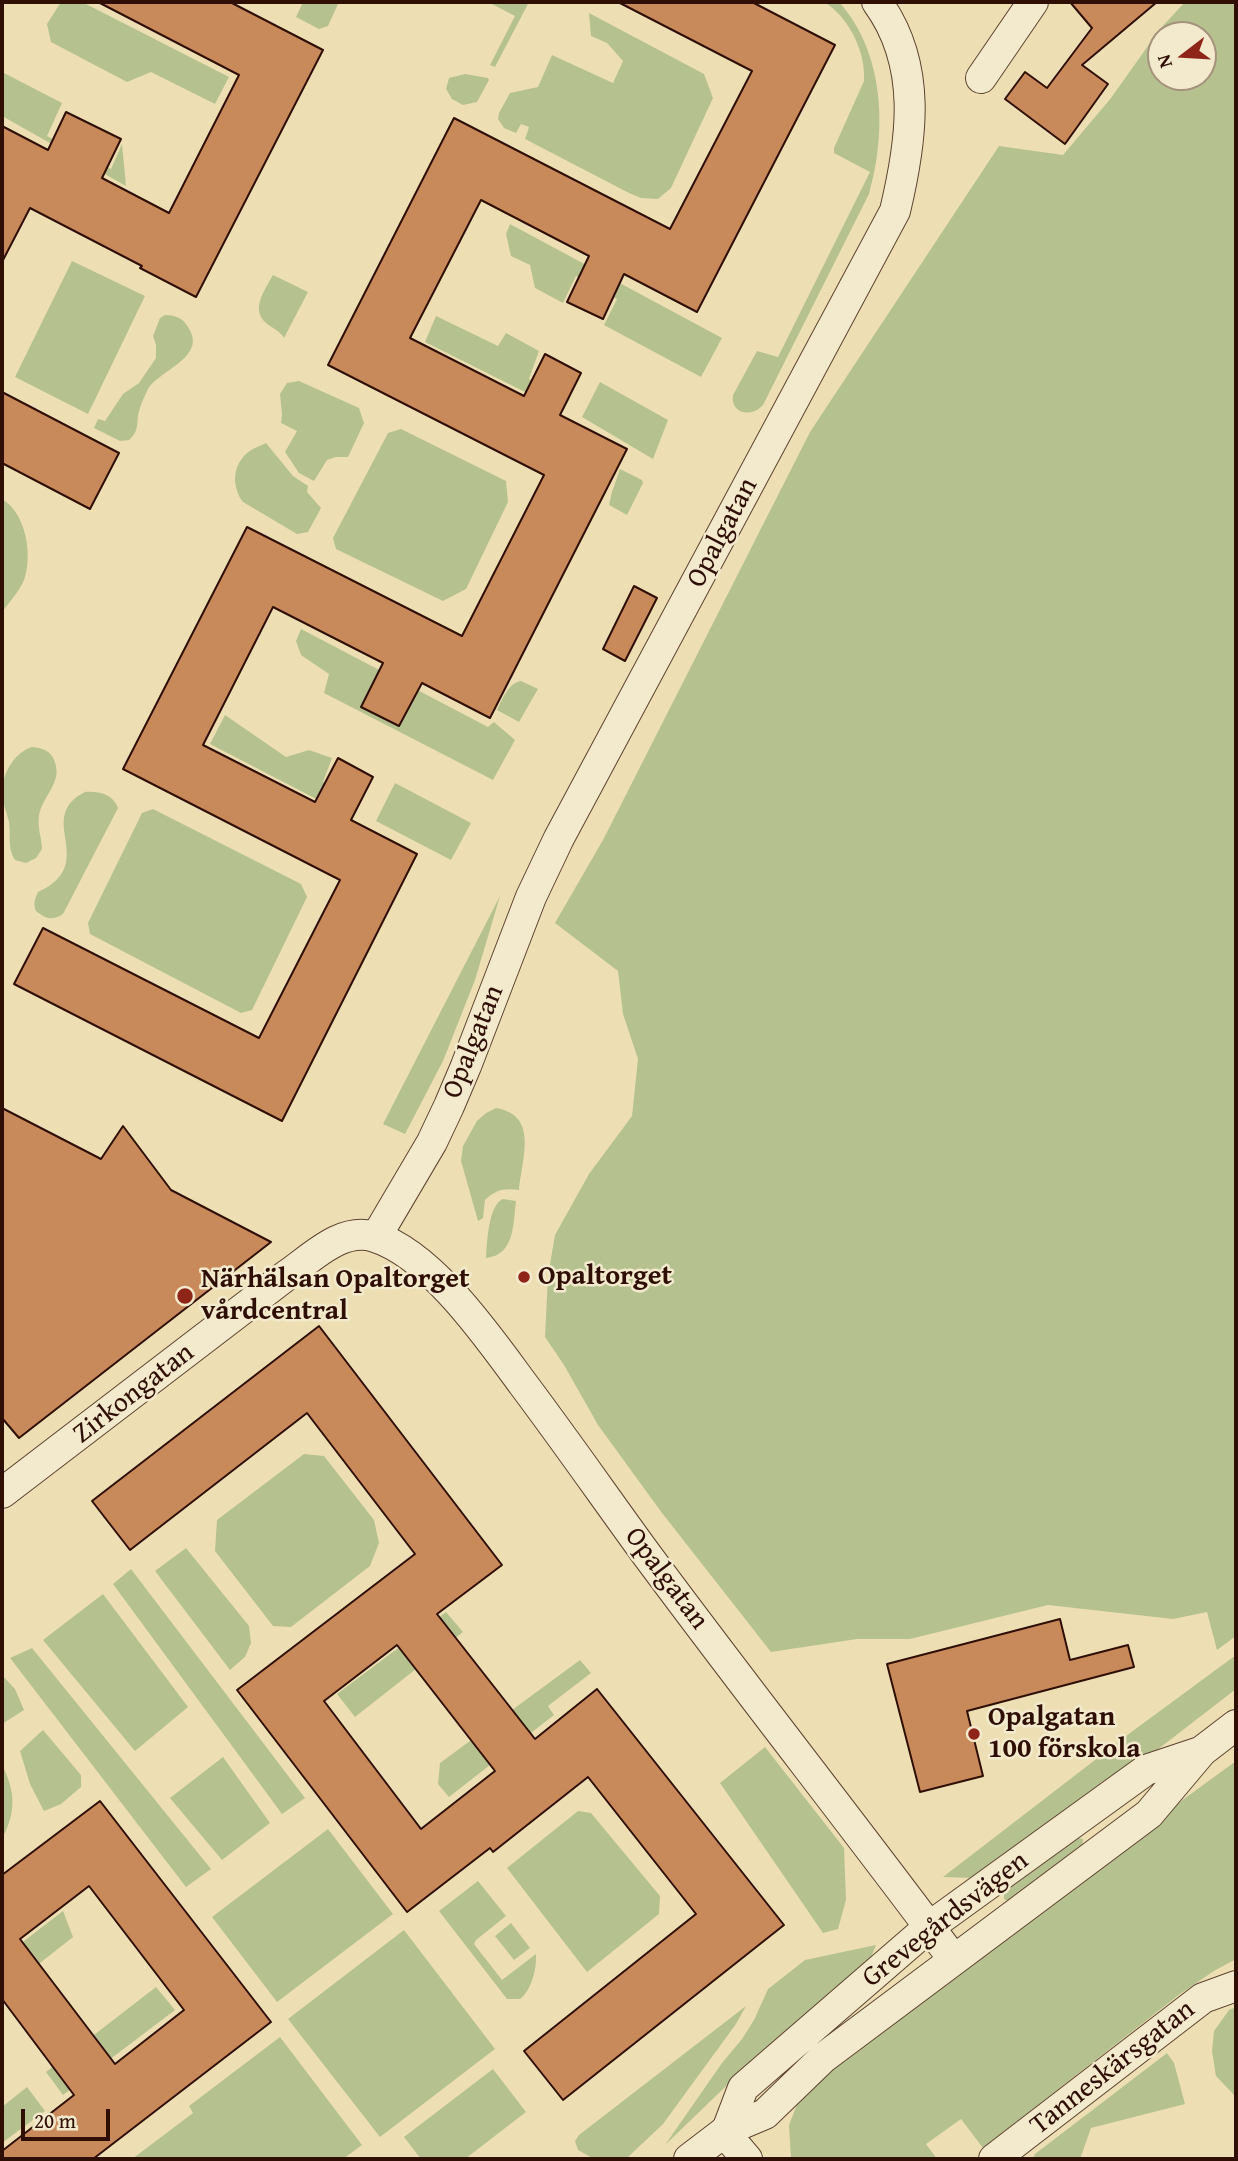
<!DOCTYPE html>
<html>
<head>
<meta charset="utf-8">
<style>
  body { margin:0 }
  #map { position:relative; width:1238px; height:2161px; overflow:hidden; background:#eddfb3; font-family:"Gentium Book Plus",serif }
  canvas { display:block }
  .frame { position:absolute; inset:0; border:4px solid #2f0f04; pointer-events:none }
  .north { position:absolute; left:1147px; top:21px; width:70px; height:70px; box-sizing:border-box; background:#f3eace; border:2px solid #a5927d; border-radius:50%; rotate:253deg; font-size:19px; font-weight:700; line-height:28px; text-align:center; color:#2f0f04 }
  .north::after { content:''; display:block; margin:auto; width:24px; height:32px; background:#8f2418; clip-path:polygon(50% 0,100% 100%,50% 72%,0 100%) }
  .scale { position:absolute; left:21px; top:2109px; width:89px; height:32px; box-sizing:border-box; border:4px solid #2f0f04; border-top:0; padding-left:9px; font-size:21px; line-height:24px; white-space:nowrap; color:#2f0f04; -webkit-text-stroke:5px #f3eace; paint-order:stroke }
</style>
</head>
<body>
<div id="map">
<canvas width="1238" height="2161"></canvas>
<div class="frame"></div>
<div class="north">N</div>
<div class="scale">20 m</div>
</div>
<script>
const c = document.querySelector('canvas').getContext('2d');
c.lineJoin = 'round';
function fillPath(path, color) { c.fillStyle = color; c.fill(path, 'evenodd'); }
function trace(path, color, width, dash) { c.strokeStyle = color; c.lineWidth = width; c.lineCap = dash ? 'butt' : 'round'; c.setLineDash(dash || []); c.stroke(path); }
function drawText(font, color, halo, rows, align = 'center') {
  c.font = font + ' "Gentium Book Plus",serif'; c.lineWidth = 5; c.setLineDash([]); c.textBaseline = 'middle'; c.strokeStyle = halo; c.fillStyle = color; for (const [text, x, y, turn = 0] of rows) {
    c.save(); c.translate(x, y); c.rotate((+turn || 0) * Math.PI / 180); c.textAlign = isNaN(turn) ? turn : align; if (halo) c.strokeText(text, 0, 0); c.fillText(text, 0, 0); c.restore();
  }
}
fillPath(new Path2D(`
  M61,2H82L229,77L215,104L151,72L127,82L51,42L47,24Z
  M303,2H334L338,4L328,26L319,29L296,17Z
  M488,2H529L495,67L490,65L515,16Z
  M824,2H839C885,53 887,132 869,194L763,405C752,418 730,414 733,395L757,351L778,357L870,172L834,153V148L864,81C866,52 849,17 824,2Z
  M1185,2H1236V1636L1217,1650L1207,1612L1173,1619L1048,1605L910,1639H857L771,1652L662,1513L598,1425L564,1365L545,1337L548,1276L555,1235L589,1174L632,1116L638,1059L623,1014L618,971L555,923L603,840L810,432L999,146L1063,155L1111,98L1160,29ZM1161,35H1203V77H1161Z
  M589,13L704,74L713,98L671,188L658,199L641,198L629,193L525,139L529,127L521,124L516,133L504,128L498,119L499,113L510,93L538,87L552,55L613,83L623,61L607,43L591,36Z
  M4,73L62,103L47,136L111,169L122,144L126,186L2,116V78Z
  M465,74L488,78L489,80L477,102L463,105L452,99L446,89L449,78Z
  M510,224L722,338L701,377L604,325L617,299L576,276L563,303L535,288L530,265L511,256L506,234Z
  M72,261L145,296L88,414L15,377Z
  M273,275L308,292L284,338C279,330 273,329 266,323C250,309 265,290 273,275Z
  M165,315C175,315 183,318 188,327C208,357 161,369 148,389C144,397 140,406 138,415C137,426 138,432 129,440L120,441L94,428L98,419L105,421L123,394L139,383L156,358V345L153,336L160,318Z
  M436,316L498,346L506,333L539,351L529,379L570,398L563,411L425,342Z
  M299,381L359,408L364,423L348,457H336L327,460L314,481L299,473L285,452L297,431L281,423L282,414L280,394L287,383Z
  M600,382L668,420L653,459L582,417Z
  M401,429L506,481L508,502L466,589L443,601L336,549L333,538L388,433Z
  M266,443L293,476L308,486L307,492L321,508L308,532L297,534L243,502C232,487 232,467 246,454C251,449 260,446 266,443Z
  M620,469L642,480L643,483L627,515L609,505L612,492Z
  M2,499C26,513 33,555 24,580C20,590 9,603 2,612Z
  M301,629L488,727L494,722L515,740L493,780L324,693L329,674L301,655L296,641Z
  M521,681L538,689L519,722L497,710C502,700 508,683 521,681Z
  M225,715L286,757L309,750L332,758L323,782L359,804L353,818L210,744Z
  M32,747C42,748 50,750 54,760C64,782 42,796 39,816C37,828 42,838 42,849L36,858L26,863L15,860C7,848 11,835 9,822C7,813 3,804 2,795C1,776 13,753 32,747Z
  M395,783L471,823L451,860L376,821Z
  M85,792C99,791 113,794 118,808L63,914C52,921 46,919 36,911C33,904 35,898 38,892C101,863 33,818 85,792Z
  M153,809L301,884L307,897L252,1010L241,1013L90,934L88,923L142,813Z
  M500,896L475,980L443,1061L405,1134L383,1124Z
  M496,1108C539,1115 522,1159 519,1190C503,1188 496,1190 485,1200L483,1218L478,1221L461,1161L463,1146L477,1121L486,1113Z
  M503,1199L516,1201C513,1224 515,1255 486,1258C487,1244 488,1205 503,1199Z
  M304,1454L324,1456L374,1520L379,1543L370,1566L291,1627L273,1626L215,1551L217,1520Z
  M186,1548L249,1626L251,1643L245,1657L230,1670L155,1571Z
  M131,1569L305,1798L282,1814L113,1584Z
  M103,1594L188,1707L135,1751L43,1640Z
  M446,1612L463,1632L355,1717L337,1694Z
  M32,1648L211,1869L186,1887L10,1658Z
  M1236,1655V1689L1004,1868L973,1878L943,1877L1130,1733Z
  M580,1660L591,1673L548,1706L554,1715L449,1797L438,1784L440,1763Z
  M2,1675L15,1689L24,1710L2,1724Z
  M43,1730L81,1775V1787L61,1804L44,1811L30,1784L20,1751Z
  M765,1747L844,1848L846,1900L838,1929L823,1933L720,1783Z
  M223,1757L270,1823L222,1860L170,1798Z
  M1236,1761V1959L1214,1971L1180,1994L983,2148L961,2119L926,2144L937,2159H791L789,2125L800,2097L821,2077L960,1975L1155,1820Z
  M2,1765C16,1792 16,1812 2,1839Z
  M578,1811L591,1813L660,1896L659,1914L587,1972L507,1868Z
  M328,1829L393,1914L277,2002L212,1917Z
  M1070,1836L1083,1839L1082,1855L1015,1904L1004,1899V1884Z
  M478,1881L506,1916L476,1940L474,1944L502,1980L536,1954C537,1969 531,1991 520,1999H507L439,1911Z
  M63,1911L73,1937L2,1993V1958Z
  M511,1923L530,1948L514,1960L495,1936Z
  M404,1930L495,2049L380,2137L288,2019Z
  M876,1945L870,1960L750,2063L665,2145L722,2063L742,2039L754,2020L768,1989L805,1960Z
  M156,1987L175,2010L63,2095L46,2072Z
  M746,2006L736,2024L663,2124L626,2159H594L578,2150L575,2141L579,2135Z
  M1236,2007V2097L1216,2076L1212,2051L1214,2031L1229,2010Z
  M280,2037L362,2145L343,2159H132L193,2113L189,2106Z
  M1167,2053L1174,2063L1185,2104L1091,2128L1080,2159H1033L1035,2154Z
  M493,2069L526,2112L465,2159H421L404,2137Z
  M27,2087L45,2111L2,2143V2107Z`), '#b5c28f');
const building = new Path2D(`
  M98,2H230L323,50L196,297L140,268L142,266L30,208L2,262V126L48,150L66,112L121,139L102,178L169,213L239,75Z
  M618,2H752L835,45L697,312L624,274L603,319L567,302L589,256L481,200L410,338L524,396L545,354L581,373L560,415L627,449L490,718L422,683L399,726L361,707L383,663L273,607L203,745L315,802L338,758L373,777L351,820L417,854L282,1121L14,984L43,928L259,1038L340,880L123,769L247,527L462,636L544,475L328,365L454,118L670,229L752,71Z
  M1070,2H1157L1082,65L1108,84L1065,144L1005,99L1025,72L1047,88L1092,28Z
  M2,392L119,453L90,509L2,463Z
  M634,586L657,598L625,661L603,649Z
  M2,1108L101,1159L123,1126L171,1190L271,1242L19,1438L2,1418Z
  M319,1326L502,1565L437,1614L535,1739L597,1689L784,1925L563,2100L524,2051L696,1914L588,1777L493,1852L490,1848L407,1912L237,1690L415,1554L307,1413L130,1550L92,1501ZM397,1645L495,1771L421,1829L324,1701Z
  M1060,1619L1070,1660L1128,1645L1134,1667L967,1711L983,1776L920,1792L887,1664Z
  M100,1801L271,2022L93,2159H2V2151L74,2095L2,1999V1875ZM89,1886L184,2010L115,2064L20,1939Z`);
fillPath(building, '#c88a5b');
trace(building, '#2f0f04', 2);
const minor = new Path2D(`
  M981,78L1033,2
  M376,1237L432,1142L449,1106L466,1066L531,897L559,838L895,211C912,140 923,65 877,2
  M2,1493L287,1275C312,1258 342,1226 375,1237C432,1255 489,1338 523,1384C565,1440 604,1496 644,1551C746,1689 852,1823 954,1960
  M727,2130L743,2088L929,1927L1146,1770L1200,1752
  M724,2132L747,2159
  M689,2159L727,2130L765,2114L823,2058L1149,1814L1202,1751L1236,1725
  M994,2159L1203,1998L1236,1986`);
trace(minor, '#5e4330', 32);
trace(minor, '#f3eace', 30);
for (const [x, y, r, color] of [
  [524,1277,7,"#8f2418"],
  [185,1296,9,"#8f2418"],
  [974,1734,7,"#8f2418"]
]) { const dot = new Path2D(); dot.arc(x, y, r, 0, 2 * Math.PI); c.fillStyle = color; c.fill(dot); trace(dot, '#f3eace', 2.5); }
drawText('28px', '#2f0f04', '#f3eace', [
  ["Opalgatan",723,533,-62],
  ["Opalgatan",474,1042,-68],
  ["Zirkongatan",134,1394,-38],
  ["Opalgatan",666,1579,53],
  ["Grevegårdsvägen",946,1920,-38],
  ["Tanneskärsgatan",1113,2068,-38]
]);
drawText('bold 28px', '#2f0f04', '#f3eace', [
  ["Opaltorget",538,1277],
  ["Närhälsan Opaltorget",201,1280],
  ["vårdcentral",201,1312],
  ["Opalgatan",988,1718],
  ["100 förskola",988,1750]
], 'left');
</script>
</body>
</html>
